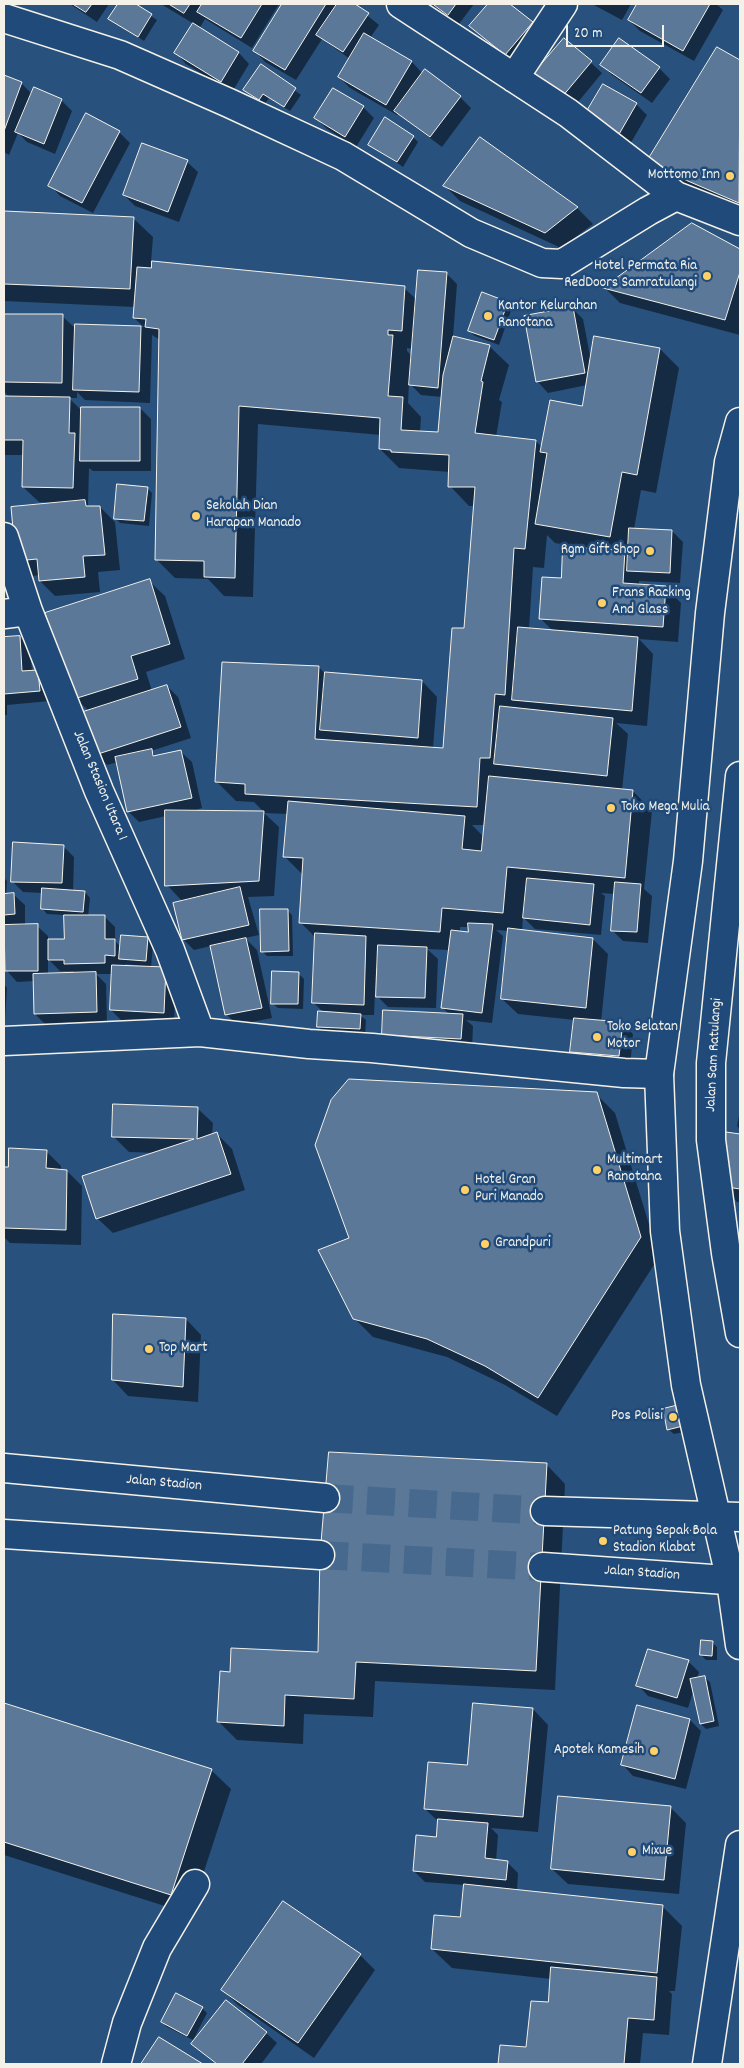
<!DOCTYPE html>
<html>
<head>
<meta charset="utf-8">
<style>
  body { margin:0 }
  #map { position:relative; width:744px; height:2068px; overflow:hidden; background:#28517e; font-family:Dekko,sans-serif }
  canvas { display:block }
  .frame { position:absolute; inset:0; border:5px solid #f4f1e8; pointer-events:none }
  .scale { position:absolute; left:566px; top:25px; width:98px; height:22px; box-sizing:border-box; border:2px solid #f4f1e8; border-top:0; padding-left:6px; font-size:15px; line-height:18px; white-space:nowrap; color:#f4f1e8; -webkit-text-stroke:4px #1f4a7a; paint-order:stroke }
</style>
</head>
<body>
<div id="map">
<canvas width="744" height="2068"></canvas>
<div class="frame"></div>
<div class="scale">20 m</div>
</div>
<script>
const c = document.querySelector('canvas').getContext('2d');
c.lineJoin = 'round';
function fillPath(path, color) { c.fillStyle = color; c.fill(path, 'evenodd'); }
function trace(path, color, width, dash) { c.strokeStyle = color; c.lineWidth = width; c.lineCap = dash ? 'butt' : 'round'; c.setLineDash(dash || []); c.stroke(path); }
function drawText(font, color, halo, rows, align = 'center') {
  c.font = font + ' Dekko,sans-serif'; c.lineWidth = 5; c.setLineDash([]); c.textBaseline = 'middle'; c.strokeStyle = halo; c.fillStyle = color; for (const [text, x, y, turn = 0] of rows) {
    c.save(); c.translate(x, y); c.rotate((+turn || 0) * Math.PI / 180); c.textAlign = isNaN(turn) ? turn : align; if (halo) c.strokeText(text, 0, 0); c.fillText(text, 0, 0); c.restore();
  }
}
fillPath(new Path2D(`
  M70,4H109L97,22Z
  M119,4H133L157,20L144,41L110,19Z
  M161,4H279L252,48L205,19L199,29L239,53L249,64L232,92L186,64L176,53L194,24Z
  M284,4H353L379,25L370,38L412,62L423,74L460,97L471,108L442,147L398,114L397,115L350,88L339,77L350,59L322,39L296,80L265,62L255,51Z
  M431,4H474L459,24Z
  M490,4H508L542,33L516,65L471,26Z
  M592,4H631L622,20Z
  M639,4H716L723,10L694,61L640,31L629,20Z
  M565,39L602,73L574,107L547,83Z
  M718,48L740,62V212L663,179Z
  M602,65L659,68L670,79L652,103L612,75Z
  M261,66L301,95L290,111L269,98L264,105L244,90Z
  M4,77L21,83L32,94L61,100L72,111L55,154L27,142L18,133L9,155L4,152Z
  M604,86L636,104L647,115L629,146L597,126Z
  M363,107L374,118L356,147L327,129L316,118Z
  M119,132L130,143L93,213L60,196L50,185Z
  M413,137L418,142L403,167L370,144Z
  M480,139L577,208L593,224L561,248L460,201L445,186Z
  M187,162L198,172L179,222L135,206L124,195Z
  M4,212L133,218L153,237L151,262L404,288L417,300L447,274L457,284L453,337L489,346L509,365L499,400L502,402L496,437L536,441L543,448L583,407L587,385L548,393L538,382L526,317L572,308L583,319L591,361L660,349L679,368L656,493L641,490L634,529L672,531L683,542L680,583L639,581V585L665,587L681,603L678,642L639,639L653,654L647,726L616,723L628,734L622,790L633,791L652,811L644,889L652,896L648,943L623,941L612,930L615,894L601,893L605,896L601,935L535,929L523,917L522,931L593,939L608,954L601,1022L622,1024L633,1034L630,1067L583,1062L572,1051L575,1020L518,1014L502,999L509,931L496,930L503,936L492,1023L466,1020L473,1026L472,1049L394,1045L383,1034L450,1015L442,1007L449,950L427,949L438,959L436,1008L388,1007L377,996L378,968H376L374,1015H360L366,1020L365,1034L323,1032L318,1026L324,1013L313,1002L316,938L300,922L303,875L284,856L288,814L264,813L279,827L274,896L248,897L259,935L245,938L257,950L272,1018L237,1025L227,1015L211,946L194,950L183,939V902L167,885L166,816L139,822L128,811L118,762L107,765L97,754L89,711L75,698L149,581L165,596L185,659L146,672L152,691L167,686L178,697L191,738L151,751L157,757L181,752L192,762L202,808L193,811L264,812L254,802L236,801L217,782L319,667L325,674L422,681L437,697L433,748L445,749L465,630L475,506H469L450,486V472L399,468L380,449L381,435L258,424L253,597L224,596L208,579L175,578L156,559L160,340L152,335L150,403L85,400L77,392V398H69L82,411L140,408L151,419V471H93L89,468L88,505L91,507H100L115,522L120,570L98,572L100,592L55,596L40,581L39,575L33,576L17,560L55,503L39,502L23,487L24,455H4V397H9L4,391V315L62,316L76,329V325L144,327L134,318L135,307L4,301ZM407,348L413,349V357L407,351ZM409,383L421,395L442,397L439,433L420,432L421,417L408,403ZM547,535L555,543L579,547L541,619L553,631L529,629L533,567L544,568ZM472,825H485L484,837ZM460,927H469V934L460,933Z
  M692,224L740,250V335L620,303L605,288Z
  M507,303L512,308L499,345L475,336L469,331Z
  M147,488L152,493L149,526L120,523L115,518Z
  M20,637L30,648L32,671H37L50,701L7,705V715H4V638Z
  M63,846L74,857L73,892H85L90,898L88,917H105L115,927V941L121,947L122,936L148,938L153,944L151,968L176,979L174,1023L122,1021L111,1010L113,974H96L106,984L107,1023L46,1025L35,1014L34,981L17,982L7,971L6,948H4V878L7,881L6,895H14L25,905V926H37L48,936V940H65V915L47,914L42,908L43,893L23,892L12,881ZM48,959L60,971H73L76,974L48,975ZM125,964L144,966V968L125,967Z
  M287,910L292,915L293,956H267L262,951Z
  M298,973L304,979L303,1009L278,1008L272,1003Z
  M4,984L7,988L4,1035Z
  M596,1094L615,1113L659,1257L557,1416L505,1385L447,1357L373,1337L354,1318L350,1239Z
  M197,1108L213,1123L212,1135L216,1133L232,1149L245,1190L113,1233L97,1218L157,1153L129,1152L113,1136Z
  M740,1110V1130L737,1126Z
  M727,1134L740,1136V1202H737L721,1186Z
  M46,1151L61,1166V1170L67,1171L82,1186L81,1245L10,1243L4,1237V1169H9Z
  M186,1319L201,1335L198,1402L128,1396L113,1380Z
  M664,1410L688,1431L674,1434L668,1429Z
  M546,1464L565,1484L555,1690L375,1681L373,1717L304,1714L303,1744L237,1740L218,1721L231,1673L319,1653Z
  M712,1642L717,1647V1660H706L701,1655Z
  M688,1661L699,1672L697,1679L704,1677L710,1682L719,1726L706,1729L701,1724L694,1689L688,1708L648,1696L638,1685Z
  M4,1704L211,1770L231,1789L190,1914L4,1855Z
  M638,1707L690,1720L701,1731L686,1789L633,1776L623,1765Z
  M533,1709L548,1725L538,1832L491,1828L498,1835L496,1861L507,1862L518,1873L517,1891L663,1907L682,1926L675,1991H669L672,1994L669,2035L643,2033L640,2064H499L501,2046L528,2049L549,2003L551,1979L452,1968L432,1949L462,1918L465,1885L425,1882L414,1871L437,1839L439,1822L425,1809Z
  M671,1808L686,1823L679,1894L568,1884L552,1869Z
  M360,1955L375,1970L314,2058L238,2005L223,1990Z
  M202,2008L207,2013L193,2040L167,2027L162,2022Z
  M266,2033L277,2043L261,2064H216L193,2044Z
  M159,2039L200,2064H143Z`), '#0007');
const building = new Path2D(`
  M73,4H92L86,12Z
  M118,4H136L152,14L138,37L108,19Z
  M169,4H190L184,13Z
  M202,4H262L241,38L197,12Z
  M282,4H326L285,70L253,51Z
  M337,4H355L369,13L343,52L316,35Z
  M433,4H456L448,15Z
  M488,4H510L533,22L505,55L469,26Z
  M637,4H710L683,51L628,20Z
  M193,23L239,52L221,82L174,53Z
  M364,33L412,61L386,105L338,77Z
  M564,38L592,61L562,97L534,73Z
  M619,38L660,67L641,93L600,65Z
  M717,47L740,60L739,203L646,163Z
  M261,64L296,88L284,107L263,94L259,100L243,90Z
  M425,69L461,96L430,137L394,111Z
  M4,75L22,82L4,131Z
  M603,84L637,103L618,136L584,116Z
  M34,87L62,99L44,144L15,132Z
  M333,88L364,106L345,137L314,118Z
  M86,113L120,131L82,203L48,186Z
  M385,117L414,136L397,162L368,145Z
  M480,137L578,207L545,233L443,186Z
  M142,143L188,160L168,212L123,195Z
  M4,211L134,217L130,289L4,284Z
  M692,223L740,249V272L725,320L603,288Z
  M152,261L405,286L402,331L388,330V335H393L388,396L403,397L401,430L438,432L443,375L453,336L490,345L481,381L483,382L475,433L536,440L525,549L514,548L505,695L495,694L490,758H480L477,807L245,794V784L215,782L222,662L319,666L315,739L443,748L452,628H464L475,487H448L449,455L391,452V450L379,449L380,418L239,406L235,578L204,577V561L155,560L159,329L145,327L146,319L133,318L137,267L151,268Z
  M418,270L447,272L438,388L409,385Z
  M482,292L508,302L494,340L468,331Z
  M573,307L585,373L536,382L524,316Z
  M4,314H63L62,383L4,382Z
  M75,324L141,326L139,392L73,390Z
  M594,336L660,348L637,475L622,472L610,537L535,524L547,453L540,452L550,400L582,406Z
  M4,396L70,397L69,433H75L73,488L22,487L23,440H4Z
  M81,407H140V461H80Z
  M117,484L148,487L144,521L114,519Z
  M85,500L86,506H100L105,555L83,556L85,577L39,581L37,559L16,561L11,507Z
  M629,528L672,530L670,573L627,571Z
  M563,547L625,550L623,583L666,586L663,627L539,619L542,577L561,578Z
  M150,579L170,644L131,656L138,679L74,699L45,613Z
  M518,627L638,637L632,711L512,700Z
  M20,636L22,671L38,670L40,691L4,694V637Z
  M325,672L422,680L418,738L320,730Z
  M167,685L181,727L95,755L80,713Z
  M500,706L613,718L607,776L494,764Z
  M152,749L153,756L181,750L192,798L127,812L115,757Z
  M489,776L633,790L625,878L507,867L503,913L442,908L440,932L299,923L303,858L283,857L288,801L465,816L462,849L481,851Z
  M165,810L264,811L259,881L165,886Z
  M13,842L64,845L62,883L11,882Z
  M527,878L594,884L590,925L523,918Z
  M615,882L641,884L637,932L611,931Z
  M240,887L249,925L182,940L173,903Z
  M42,888L85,891L83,912L41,909Z
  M14,893L15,914L4,915V894Z
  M260,909H288L289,951L261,952Z
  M64,915H105V939H115V956L105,955V963L64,964V960H48V939H64Z
  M468,923L493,924L482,1013L441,1008L451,930L468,932Z
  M38,924V971H5L4,925Z
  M508,928L593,938L586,1008L501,999Z
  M315,933L366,936L364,1005L312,1003Z
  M121,935L148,937L146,961L119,959Z
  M246,938L262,1008L225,1015L210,946Z
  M378,945L427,947L425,998L376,997Z
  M112,965L166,967L164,1013L110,1010Z
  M272,971L299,972L298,1004H271Z
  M96,972L97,1012L34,1014L33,974Z
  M383,1010L463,1014L461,1039L382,1035Z
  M318,1011L361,1014L360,1029L317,1027Z
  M574,1018L623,1022L619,1056L570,1052Z
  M349,1079L597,1092L641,1237L538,1398L485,1366L427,1339L353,1319L318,1250L349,1238L315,1145L331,1100Z
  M113,1104L198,1107L197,1139L217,1132L231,1174L96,1219L82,1176L194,1139L112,1137Z
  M726,1132L740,1134V1189L720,1186Z
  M9,1148L47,1150L46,1168L67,1170L66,1230L4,1228V1167H8Z
  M113,1314L186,1318L183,1387L112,1380Z
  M679,1405L683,1426L667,1430L663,1409Z
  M329,1452L547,1463L536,1671L356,1662L354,1699L285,1695L284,1726L217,1722L220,1671L230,1672L231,1648L318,1652L320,1555Z
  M701,1640L713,1641L712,1656L700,1655Z
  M648,1649L689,1660L677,1698L636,1686Z
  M705,1676L714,1721L700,1724L690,1679Z
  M4,1703L212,1769L171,1895L4,1842Z
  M473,1703L533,1708L523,1817L424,1809L428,1762L467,1765Z
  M637,1705L690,1719L675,1779L621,1765Z
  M558,1796L671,1806L664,1880L551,1869Z
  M438,1819L488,1823L485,1858L508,1861L506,1880L413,1871L416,1835L436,1837Z
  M464,1884L663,1905L657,1973L431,1949L434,1915L460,1917Z
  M283,1901L361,1954L298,2043L221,1990Z
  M551,1967L657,1977L654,2020L628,2018L624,2064H498L500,2045L526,2047L531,2001L548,2002Z
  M176,1993L203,2007L187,2036L161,2022Z
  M226,2000L267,2032L242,2064H217L191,2044Z
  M159,2037L203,2064H141Z`);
fillPath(building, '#5b7899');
trace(building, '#f4f1e8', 1);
trace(new Path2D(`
  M325,1498L545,1511
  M320,1555L543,1567`), '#47698e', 28, [28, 14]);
const minor = new Path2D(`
  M401,4L568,113L676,196L740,221
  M4,18L120,55L229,103L343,156L471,233L542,263L562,264L648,211L676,196
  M514,78L563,4
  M4,537L28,611L99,791L170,950L200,1032
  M4,614L28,611
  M4,1041L200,1032L309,1044L372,1048L624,1073L659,1074
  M4,1468L325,1498
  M545,1511L740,1517
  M4,1534L320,1555
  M543,1567L740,1581
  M116,2064L127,2023L157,1948L195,1884`);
const highway = new Path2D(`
  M740,422L729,462L710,613L688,861L659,1074L665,1231L686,1385L731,1581L740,1645
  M740,776L711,1063V1140L726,1253L740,1333
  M707,2064L740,1845`);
trace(minor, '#f4f1e8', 31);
trace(highway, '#f4f1e8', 31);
trace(minor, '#1f4a7a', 28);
trace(highway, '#1f4a7a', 28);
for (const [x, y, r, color] of [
  [730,176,5,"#ffd166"],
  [707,276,5,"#ffd166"],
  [488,316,5,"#ffd166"],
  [196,516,5,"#ffd166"],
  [650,551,5,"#ffd166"],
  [602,603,5,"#ffd166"],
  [611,808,5,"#ffd166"],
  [597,1037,5,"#ffd166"],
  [597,1170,5,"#ffd166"],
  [465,1190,5,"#ffd166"],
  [485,1244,5,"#ffd166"],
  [149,1349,5,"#ffd166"],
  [673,1417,5,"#ffd166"],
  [603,1541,5,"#ffd166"],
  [654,1751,5,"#ffd166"],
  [632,1852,5,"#ffd166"]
]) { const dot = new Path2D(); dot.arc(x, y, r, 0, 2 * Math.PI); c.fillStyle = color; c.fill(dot); trace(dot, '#1f4a7a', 2); }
drawText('15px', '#f4f1e8', '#1f4a7a', [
  ["Mottomo Inn",720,176,"right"],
  ["Hotel Permata Ria",697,267,"right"],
  ["RedDoors Samratulangi",697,284,"right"],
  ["Kantor Kelurahan",498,307],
  ["Ranotana",498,324],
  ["Sekolah Dian",206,507],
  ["Harapan Manado",206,524],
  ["Rgm Gift Shop",640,551,"right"],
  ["Frans Racking",612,594],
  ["And Glass",612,611],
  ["Toko Mega Mulia",621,808],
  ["Toko Selatan",607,1028],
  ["Motor",607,1045],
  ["Multimart",607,1161],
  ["Ranotana",607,1178],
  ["Hotel Gran",475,1181],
  ["Puri Manado",475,1198],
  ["Grandpuri",495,1244],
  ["Top Mart",159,1349],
  ["Pos Polisi",663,1417,"right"],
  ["Patung Sepak Bola",613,1532],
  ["Stadion Klabat",613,1549],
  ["Apotek Kamesih",644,1751,"right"],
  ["Mixue",642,1852]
], 'left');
drawText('15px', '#f4f1e8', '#1f4a7a', [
  ["Jalan Stasion Utara 1",99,786,67],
  ["Jalan Sam Ratulangi",715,1055,-87],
  ["Jalan Stadion",164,1484,5],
  ["Jalan Stadion",642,1574,4]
]);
</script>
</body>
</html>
